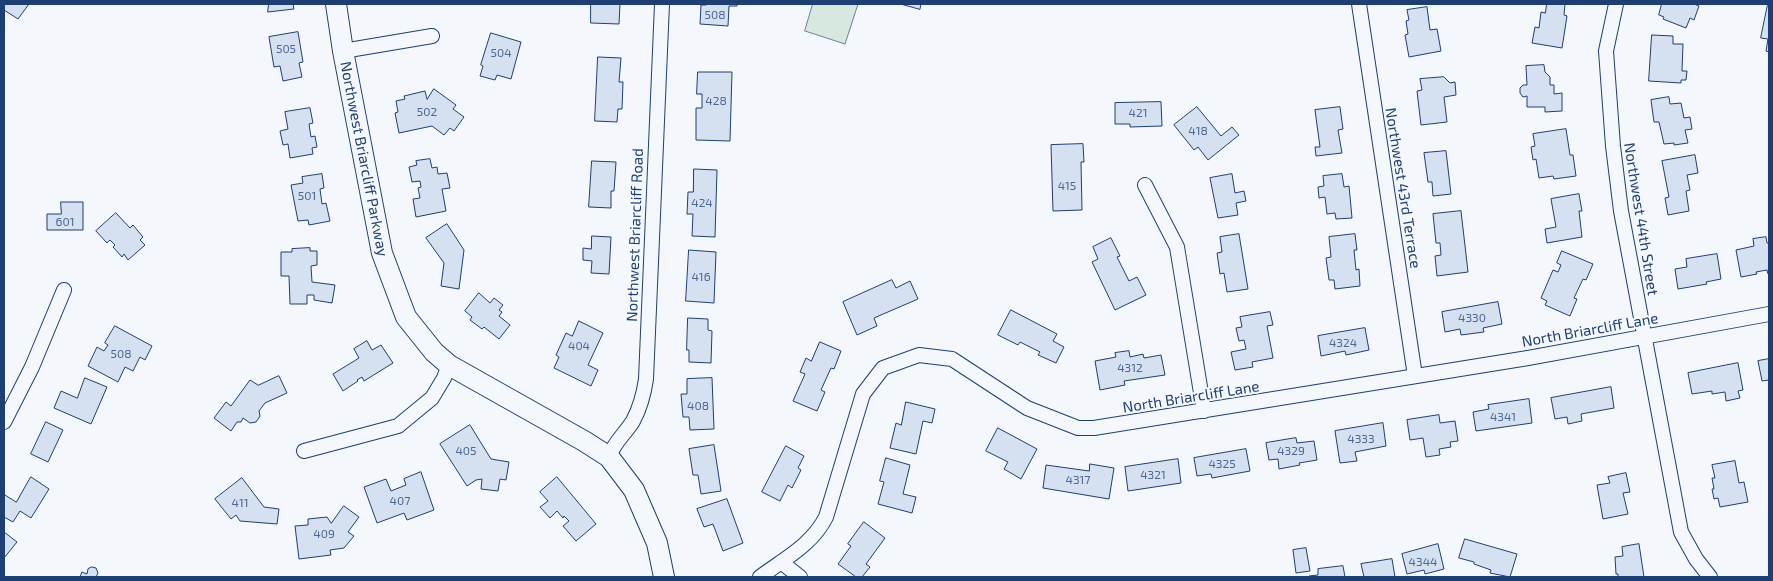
<!DOCTYPE html>
<html>
<head>
<meta charset="utf-8">
<style>
  body { margin:0 }
  #map { position:relative; width:1773px; height:581px; overflow:hidden; background:#f4f7fb; font-family:"Exo 2",sans-serif }
  canvas { display:block }
  .frame { position:absolute; inset:0; border:5px solid #1d3f73; pointer-events:none }
</style>
</head>
<body>
<div id="map">
<canvas width="1773" height="581"></canvas>
<div class="frame"></div>
</div>
<script>
const c = document.querySelector('canvas').getContext('2d');
c.lineJoin = 'round';
function fillPath(path, color) { c.fillStyle = color; c.fill(path, 'evenodd'); }
function trace(path, color, width, dash) { c.strokeStyle = color; c.lineWidth = width; c.lineCap = dash ? 'butt' : 'round'; c.setLineDash(dash || []); c.stroke(path); }
function drawText(font, color, halo, rows, align = 'center') {
  c.font = font + ' "Exo 2",sans-serif'; c.lineWidth = 4; c.setLineDash([]); c.textBaseline = 'middle'; c.strokeStyle = halo; c.fillStyle = color; for (const [text, x, y, turn = 0] of rows) {
    c.save(); c.translate(x, y); c.rotate((+turn || 0) * Math.PI / 180); c.textAlign = isNaN(turn) ? turn : align; if (halo) c.strokeText(text, 0, 0); c.fillText(text, 0, 0); c.restore();
  }
}
const green = new Path2D(`
  M813,4H858L845,44L805,31Z`);
fillPath(green, '#d7e8df');
trace(green, '#687fa3', 1);
const building = new Path2D(`
  M5,4H29L18,19L4,10Z
  M269,4H293L294,9L268,12Z
  M591,4H620L619,24L591,23Z
  M706,4H737V6H729L728,26L700,24L701,5H706Z
  M901,4H921L920,9Z
  M1547,4H1565L1564,15L1567,16L1562,48L1532,43L1535,27L1539,28L1541,12L1545,13Z
  M1662,4H1694L1699,6L1694,20L1690,18L1686,28L1663,19L1664,17L1659,15Z
  M1768,4H1769V52L1766,51L1768,39L1761,38Z
  M1427,7L1430,30L1437,29L1441,51L1409,57L1405,35L1408,34L1406,21L1409,20L1407,10Z
  M298,32L303,62L299,63L302,77L283,81L280,66L274,67L269,37Z
  M491,33L521,42L511,79L497,75L495,80L480,76L483,66L481,65Z
  M1652,35L1673,36V44H1683L1682,71H1687L1686,80H1681V83L1649,81Z
  M598,57L621,58L619,82H623L622,109H618L617,122L595,121Z
  M1544,65L1545,72L1550,77V85H1554V94L1562,93V111L1545,112V107H1527V96L1523,97L1520,93V88L1523,85H1527L1526,66Z
  M698,72H732L730,141L696,140V108H702V94H697Z
  M1444,77L1450,83L1455,82L1456,95L1444,97L1447,122L1421,125L1417,91L1422,90L1420,79Z
  M434,89L456,105L453,109L464,117L454,131L450,128L444,135L432,126L399,133L395,113L398,112L396,101L405,99L404,96L425,91L427,99Z
  M1669,97L1670,104L1681,103L1684,118L1690,117L1692,129L1685,130L1688,143L1674,145V143L1664,144L1659,122H1654L1651,100Z
  M1161,102L1162,126L1130,127V124H1115V103Z
  M1197,107L1221,136L1232,127L1239,135L1208,160L1198,147L1194,150L1174,125Z
  M1340,107L1343,129L1338,130L1342,153L1316,156L1315,147H1320L1315,110Z
  M310,108L313,123L309,124L311,137L315,136L317,147L312,148L313,154L290,158L288,144L283,145L280,131L288,129L285,112Z
  M1566,129L1570,155H1573L1576,176L1554,179L1553,176L1539,178L1536,159L1533,160L1531,147L1535,146L1533,134Z
  M1083,144L1084,162H1081L1082,210L1053,211L1051,145Z
  M1446,151L1451,194L1433,196L1432,182H1428L1424,153Z
  M1695,155L1698,173L1687,175L1690,190L1686,191L1689,211L1668,215L1665,198L1669,197L1662,161Z
  M430,159L432,168L437,167L438,174L447,173L450,188L442,189L446,211L416,217L413,199L420,198L418,188L421,187L420,181L412,182L409,167L417,165L416,161Z
  M592,161L616,162L614,191H611V208L589,207Z
  M694,169L717,170L715,237L692,236L693,214H687L688,192H693Z
  M322,174L324,188L320,189L322,204L326,203L330,221L309,225L308,220L298,221L291,185L303,183L302,177Z
  M1232,174L1235,193L1244,191L1246,201L1236,203L1238,215L1218,218L1210,178Z
  M1342,174L1344,187L1349,186L1352,218L1336,219L1335,213L1327,214L1325,197L1319,198L1318,187L1324,186L1323,176Z
  M1579,194L1582,211H1579L1582,237L1547,243L1545,229L1556,227L1551,199Z
  M61,202H83V230H47V214H61Z
  M1461,211L1468,272L1437,276L1435,256L1441,255L1440,243H1436L1433,214Z
  M116,213L130,228L133,225L143,237L140,240L145,245L128,260L124,254L122,257L113,247L115,245L110,240L107,243L96,231Z
  M447,224L464,250L459,289L441,286L444,263L426,238Z
  M1239,234L1248,289L1227,292L1224,273L1220,274L1217,253L1222,252L1220,237Z
  M1355,234L1357,250H1354L1356,270L1359,269L1360,286L1335,289L1334,280H1329L1326,258L1331,257L1329,237Z
  M592,236L611,237L609,274L591,273L592,261L583,260V248L591,249Z
  M1766,237L1767,243H1769V273L1768,274L1767,270L1756,272L1757,274L1741,277L1736,250L1754,246L1753,239Z
  M1111,238L1120,256L1117,257L1129,281L1137,277L1146,295L1115,310L1092,262L1098,259L1093,247Z
  M310,248V251H317V265L311,266L312,282L335,285L332,303L314,300V295H307V304H290L289,276H281V252H292V249Z
  M689,250L716,252L714,303L686,301Z
  M1562,251L1593,264L1586,280L1583,279L1574,298L1577,299L1570,316L1545,305L1547,301L1541,298L1553,270L1558,272L1561,265L1557,263Z
  M1717,254L1721,279L1706,282L1707,284L1678,289L1675,269L1687,267L1686,259Z
  M892,280L896,288L910,281L918,299L874,318L877,326L857,335L843,302Z
  M479,293L490,303L494,298L503,305L499,310L502,312L499,316L510,325L499,339L484,327L482,329L470,320L472,317L465,311Z
  M1498,302L1502,324L1483,328L1484,332L1461,335L1460,329L1445,332L1442,312Z
  M1011,310L1057,334L1053,341L1064,347L1056,363L1038,355L1040,352L1020,342L1018,345L998,335Z
  M1270,312L1273,325L1267,326L1273,358L1252,362L1253,367L1235,370L1231,352L1246,349L1244,340L1239,341L1236,328L1242,327L1240,317Z
  M688,318L708,319V330L712,331L711,363L689,362V350H687Z
  M579,321L603,333L588,365L598,370L591,386L554,368L559,357L556,355L566,333L572,336Z
  M115,326L152,346L145,360L140,357L133,371L125,367L118,382L88,366L97,347L104,351L108,345L105,343Z
  M1365,328L1369,350L1346,355L1345,351L1321,356L1318,336Z
  M367,341L372,350L381,345L393,363L364,381L362,377L357,380L358,381L343,391L333,374L359,358L354,349Z
  M820,342L841,351L834,369L831,368L821,390L825,392L817,411L793,401L805,374L800,372L806,358L811,361Z
  M1129,351L1130,357L1143,354L1144,358L1161,355L1165,375L1124,381L1125,385L1100,390L1095,361L1116,357L1115,353Z
  M1769,359V380L1762,381L1758,361Z
  M1738,363L1743,390L1738,391L1740,398L1726,401L1725,392L1712,394V391L1692,394L1688,373Z
  M279,376L287,393L265,403L259,411L260,416L256,422L250,423L243,418L241,422H237L231,431L214,418L226,402L231,406L250,380L258,385Z
  M85,378L107,387L91,424L54,408L61,391L77,398Z
  M712,378L714,429L690,430L689,417H683L681,394H687V379Z
  M1611,387L1614,408L1581,414L1582,421L1568,424L1567,417L1555,419L1551,398Z
  M1529,399L1532,423L1476,431L1473,412L1489,409L1488,405Z
  M906,402L935,409L932,423L923,421L916,454L890,448L896,423L901,425Z
  M1439,415L1440,423L1455,421L1458,441L1450,442L1451,447L1439,449L1440,455L1426,457L1423,438L1410,440L1407,420Z
  M46,422L63,430L48,462L31,454Z
  M1383,423L1386,446L1355,452L1357,461L1340,463L1335,431Z
  M470,425L491,459L509,462L506,480L500,479L498,491L481,489L482,479L476,480L467,486L440,444Z
  M998,428L1037,449L1021,479L1004,469L1008,462L986,451Z
  M1296,438L1297,443L1314,441L1317,460L1299,463L1300,465L1279,469L1278,459L1269,460L1266,443Z
  M714,445L721,491L701,494L698,475H693L689,449Z
  M786,446L804,456L798,468L801,470L792,488L788,485L780,501L762,492Z
  M1246,449L1250,471L1212,478L1211,474L1197,476L1194,458Z
  M886,458L910,465L903,494L916,497L912,513L878,504L884,482L880,481Z
  M1178,459L1181,483L1128,491L1125,467Z
  M1735,461L1739,483L1744,482L1748,502L1720,507L1718,498L1714,499L1712,489H1714L1712,478H1715L1712,465Z
  M1090,464L1114,468L1109,499L1043,488L1046,465L1089,471Z
  M421,472L434,510L407,520L404,513L377,523L364,487L386,479L391,491L406,485L404,479Z
  M1626,473L1630,492L1623,493L1628,514L1603,519L1597,485L1610,483L1608,477Z
  M31,477L49,489L31,518L20,511L13,522L4,517V497L5,495L16,502Z
  M557,477L596,524L576,541L563,526L569,521L564,516L563,518L557,511L550,518L540,507L548,501L540,492Z
  M242,478L264,507L279,509L277,524L240,521L236,515L231,519L215,499Z
  M727,499L743,543L723,551L713,524L704,527L697,509Z
  M344,506L359,517L348,532L354,536L344,548L330,550L331,555L299,559L295,526L308,525V519L327,517L331,523Z
  M864,522L885,538L866,564L870,567L862,577H856L838,564L851,546L848,544Z
  M4,532L17,542L4,558Z
  M1465,539L1517,554L1510,577L1490,573L1491,570L1474,564V562L1459,558Z
  M1438,544L1444,569L1425,574L1424,570L1407,574L1402,554Z
  M1639,544L1644,577H1618V574H1616L1615,557L1623,556L1622,547Z
  M1306,548L1310,571L1296,573L1293,550Z
  M1392,559L1395,577H1364L1361,564Z
  M1343,566L1345,577H1309V576L1318,575V569Z
  M92,567L96,568L98,573L96,577H80L82,572L87,574L88,569Z`);
fillPath(building, '#d5e0f0');
trace(building, '#1d3f73', 1);
const street = new Path2D(`
  M1359,4L1415,376
  M1616,4L1606,51L1613,146L1621,211L1681,532L1696,559L1710,577
  M343,51L432,36
  M1145,185L1177,247L1204,411
  M4,422L32,367L64,290
  M304,451L398,426L432,398L444,378L449,365
  M609,457C614,442 625,434 633,421C640,408 644,393 646,379L662,4
  M781,562L800,577
  M760,577C784,559 812,545 826,517L863,394L883,368L919,355L952,359L1027,408L1078,428H1094L1528,358L1769,314`);
const secondary = new Path2D(`
  M336,4L343,51L382,253L406,317L434,352L449,365L584,441L609,457L634,490L657,543L664,577`);
trace(street, '#1d3f73', 16);
trace(secondary, '#1d3f73', 22);
trace(street, '#f4f7fb', 14);
trace(secondary, '#f4f7fb', 20);
drawText('12px', '#4b6792', null, [
  ["508",715,15],
  ["505",286,49],
  ["504",501,53],
  ["428",716,101],
  ["502",427,112],
  ["421",1138,113],
  ["418",1198,131],
  ["415",1067,186],
  ["501",307,196],
  ["424",702,203],
  ["601",65,222],
  ["416",701,277],
  ["4330",1472,318],
  ["4324",1343,343],
  ["404",579,346],
  ["508",121,354],
  ["4312",1130,368],
  ["408",698,406],
  ["4341",1503,417],
  ["4333",1361,439],
  ["405",466,451],
  ["4329",1291,451],
  ["4325",1222,464],
  ["4321",1153,475],
  ["4317",1078,480],
  ["407",400,501],
  ["411",240,503],
  ["409",324,534],
  ["4344",1423,562]
]);
drawText('15px', '#1d3f73', '#f4f7fb', [
  ["Northwest Briarcliff Parkway",364,159,79],
  ["Northwest 43rd Terrace",1403,188,81],
  ["Northwest 44th Street",1641,219,81],
  ["Northwest Briarcliff Road",635,235,-88],
  ["North Briarcliff Lane",1590,330,-10],
  ["North Briarcliff Lane",1191,397,-9]
]);
</script>
</body>
</html>
